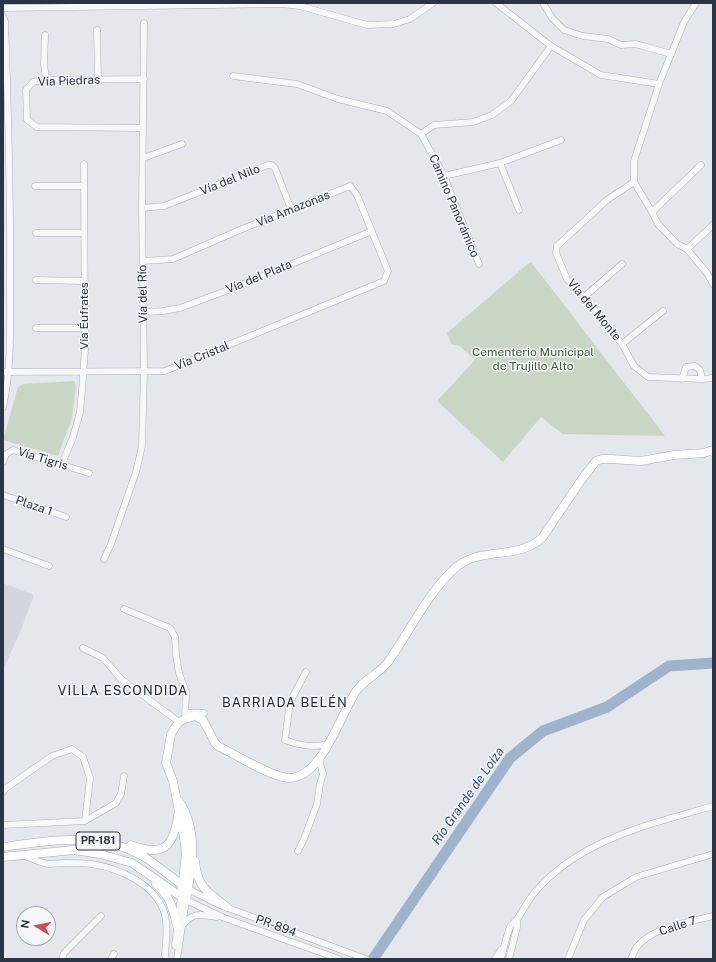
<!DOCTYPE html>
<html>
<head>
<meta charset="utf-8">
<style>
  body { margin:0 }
  #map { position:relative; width:716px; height:962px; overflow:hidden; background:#e4e7ec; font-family:"Public Sans",sans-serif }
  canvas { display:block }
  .frame { position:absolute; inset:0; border:4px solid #2b3445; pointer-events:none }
  .north { position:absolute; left:16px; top:906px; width:40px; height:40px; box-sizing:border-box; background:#f4f6f9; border:1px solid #a4a8b1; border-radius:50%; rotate:280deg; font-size:11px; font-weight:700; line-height:16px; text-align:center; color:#2b3445 }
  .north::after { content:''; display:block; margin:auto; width:14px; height:18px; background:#d1495b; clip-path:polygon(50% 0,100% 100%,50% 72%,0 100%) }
</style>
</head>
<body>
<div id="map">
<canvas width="716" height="962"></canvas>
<div class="frame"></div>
<div class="north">N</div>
</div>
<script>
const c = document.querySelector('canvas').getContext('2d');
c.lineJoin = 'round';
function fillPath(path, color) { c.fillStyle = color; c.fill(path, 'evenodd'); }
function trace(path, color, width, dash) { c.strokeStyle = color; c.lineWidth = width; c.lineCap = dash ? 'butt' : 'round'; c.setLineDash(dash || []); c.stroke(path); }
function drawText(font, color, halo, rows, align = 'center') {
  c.font = font + ' "Public Sans",sans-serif'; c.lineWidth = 3; c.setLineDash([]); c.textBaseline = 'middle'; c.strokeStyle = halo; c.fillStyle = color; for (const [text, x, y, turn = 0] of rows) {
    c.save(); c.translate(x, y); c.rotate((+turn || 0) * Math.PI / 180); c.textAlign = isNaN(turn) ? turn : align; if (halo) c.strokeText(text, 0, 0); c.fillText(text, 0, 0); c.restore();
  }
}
fillPath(new Path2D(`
  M3,583L34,595L21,630L3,670Z`), '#d2d6de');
fillPath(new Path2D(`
  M530,262H531L665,436L563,434L541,417L503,462L437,401L475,360L460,346L451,344L447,333Z
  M74,381L76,385L72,418L58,456L3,440L18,387L23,384Z`), '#c9d6c5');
trace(new Path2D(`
  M373,959L510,758L543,731L607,707L669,666L713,663`), '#9fb4cc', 11);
const minor = new Path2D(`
  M496,3L551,46L601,75L659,84
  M543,3L552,18L564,30L583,36L608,39L621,45L635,44L643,46L671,54
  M696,3L684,22L659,84L634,161V182L652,212L658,224L677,244L687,249L707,273L713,284
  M3,8L282,4L300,6L367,25L394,24L410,19L433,3
  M3,17L5,21C8,107 11,193 10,279C10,321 12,366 3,407
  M97,30L98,79
  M45,35L44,64L46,80
  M233,76L297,84L338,99L387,111L421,134L444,176L479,264
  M142,128L37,127L27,120L26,90L33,82L46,80L144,79
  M421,134L434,125L473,122L492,115L511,101L551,46
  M143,158L182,144
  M500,163L519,210
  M444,176L500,163L561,140
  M634,182L607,200L557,246L556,253L567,279L584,297L622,344L634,366L648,377L702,379L713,378
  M35,186H84
  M142,208L164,206L268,165H272L275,168L291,209
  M652,212L701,165
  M36,233H84
  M687,249L713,225
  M36,280L84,281
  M584,297L622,264
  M144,312L163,311L180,308L231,289L372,231
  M36,328H84
  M622,344L663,311
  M3,372L165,371L384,281L388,271L357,195L350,186L242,229L173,259L143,261
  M682,379L686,367L695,366L700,370L702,379
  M3,462L6,454L13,450L89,473
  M62,464L73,437L80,412L82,390L85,349L84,164
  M3,495L66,517
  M3,549L49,566
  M104,559L111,544L136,472L142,446L144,371L142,208L144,23
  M124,609L170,628L175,637L176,655L179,673L186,692L185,719
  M83,648L103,658L121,679L179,722
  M306,672L290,702L285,740C297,745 316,749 329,743
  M186,713H204
  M3,792L6,788L52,756L72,749L83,757L90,778L85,821
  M3,825L85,821L116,803L121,794L124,776
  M298,851L304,839L317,804L320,784L323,774L319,759
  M25,856C32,859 41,863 48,864C53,864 59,863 64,863C73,863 82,863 91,864C120,868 157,885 165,915C168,928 166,942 165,955L166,959
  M188,889L220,905L366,959
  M183,925C194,911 201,915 217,917
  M175,946L181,896
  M62,959L64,953L101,916
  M111,959L114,954
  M177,959L186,900L222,917L339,959
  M495,959L501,950
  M501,959C504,948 506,937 510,927C512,923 516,921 518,918C524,909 528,900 535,892C579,840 650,824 713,806
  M509,959L517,927V919
  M568,959L584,920L603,897L636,877L713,854
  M631,959C633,955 634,951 636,948C651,927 690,922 713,916`);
const major = new Path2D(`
  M131,845C163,857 173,848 178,816
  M3,847C52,840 101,831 146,858C160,867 172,878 185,887
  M3,857L74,850L100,854L132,863L186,900C192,867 199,831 179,801
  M195,861C197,887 208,893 227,907
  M156,884C170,895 173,909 177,926
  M181,896L186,854L184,837L173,781L166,763L171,734L174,729L179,722L185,719L195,716L203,720L215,743L218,746C234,754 273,778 289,778C322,779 341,712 357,690C365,679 380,673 388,662C410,631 426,596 453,570C478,545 517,561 542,538L582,479L596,461L602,459H611L641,461L674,455L704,453L713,450`);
trace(minor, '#a9aeb7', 7);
trace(major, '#a3abb8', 9);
trace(minor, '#f7f8fa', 6);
trace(major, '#fff', 8);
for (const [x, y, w] of [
  [98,841,44]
]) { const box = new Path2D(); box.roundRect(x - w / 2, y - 9, w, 18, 3); c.fillStyle = '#f4f6f9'; c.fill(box); trace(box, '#2b3445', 1); }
drawText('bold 11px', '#2b3445', null, [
  ["PR-181",98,841]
]);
drawText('12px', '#2b3445', '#f4f6f9', [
  ["Vía Piedras",69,81,-2],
  ["Vía del Nilo",230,180,-22],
  ["Camino Panorámico",454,206,67],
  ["Vía Amazonas",293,209,-22],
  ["Vía del Plata",259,277,-22],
  ["Vía del Río",143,294,-91],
  ["Vía del Monte",594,310,50],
  ["Vía Éufrates",84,316,-90],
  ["Vía Cristal",202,356,-22],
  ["Vía Tigris",43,459,17],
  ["Plaza 1",34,506,19],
  ["PR-894",276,926,20],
  ["Calle 7",678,926,-18]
]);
drawText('12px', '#3f6138', '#f4f6f9', [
  ["Cementerio Municipal",533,352],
  ["de Trujillo Alto",533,366]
]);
c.letterSpacing = '1px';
drawText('13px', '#1d2536', '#f4f6f9', [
  ["VILLA ESCONDIDA",123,691],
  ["BARRIADA BELÉN",285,703]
]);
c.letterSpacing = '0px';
drawText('italic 13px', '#34527a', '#f4f6f9', [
  ["Río Grande de Loíza",468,796,-55]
]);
</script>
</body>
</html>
